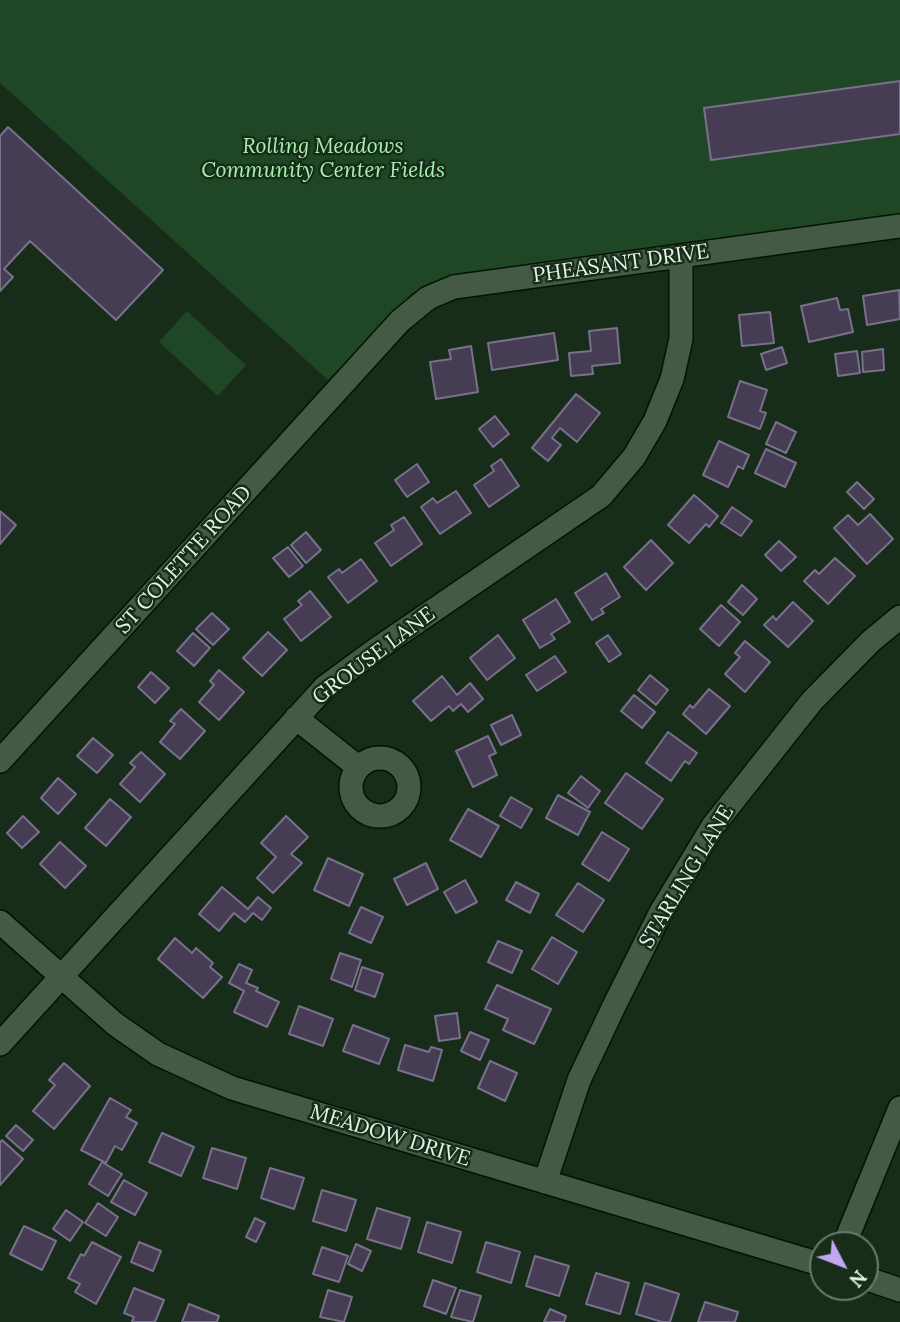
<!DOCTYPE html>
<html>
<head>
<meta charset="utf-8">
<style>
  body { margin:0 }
  #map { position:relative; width:900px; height:1322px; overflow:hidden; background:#172c19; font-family:Lora,serif }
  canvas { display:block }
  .north { position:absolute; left:809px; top:1231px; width:70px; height:70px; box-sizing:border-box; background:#172c19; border:2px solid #6a7c6b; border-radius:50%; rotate:132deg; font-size:19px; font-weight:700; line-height:28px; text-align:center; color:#e6f3e6 }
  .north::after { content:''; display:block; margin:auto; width:24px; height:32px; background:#c3a7f2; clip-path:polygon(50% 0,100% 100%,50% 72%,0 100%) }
</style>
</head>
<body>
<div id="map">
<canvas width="900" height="1322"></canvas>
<div class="north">N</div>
</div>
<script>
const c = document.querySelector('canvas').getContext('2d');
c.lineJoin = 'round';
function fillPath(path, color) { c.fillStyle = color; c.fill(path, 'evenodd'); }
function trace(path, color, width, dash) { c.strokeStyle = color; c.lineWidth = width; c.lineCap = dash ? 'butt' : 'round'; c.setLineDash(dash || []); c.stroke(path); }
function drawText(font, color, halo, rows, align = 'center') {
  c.font = font + ' Lora,serif'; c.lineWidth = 5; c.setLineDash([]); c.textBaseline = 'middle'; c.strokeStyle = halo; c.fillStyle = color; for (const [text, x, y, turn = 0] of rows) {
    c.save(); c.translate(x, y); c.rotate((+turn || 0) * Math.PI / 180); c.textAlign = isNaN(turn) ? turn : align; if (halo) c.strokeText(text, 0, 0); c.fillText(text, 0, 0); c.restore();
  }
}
fillPath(new Path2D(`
  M0,0H900V215L537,263L413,292L328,380L0,83Z
  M187,311L246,365L218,396L159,342Z`), '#204725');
const building = new Path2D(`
  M900,81V134L711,160L704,108Z
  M8,127L163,270L116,320L30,241L4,269L13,277L0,291V136Z
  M899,290L900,319L867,325L863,296Z
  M837,298L840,310L848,309L853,332L809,342L801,306Z
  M770,312L774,343L742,346L739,315Z
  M617,328L620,363L592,366L593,374L571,376L569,353L591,351L589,331Z
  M554,333L558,360L492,370L488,343Z
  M471,346L478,392L436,399L430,362L451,359L449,350Z
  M782,347L787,363L766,370L761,354Z
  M883,349L884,370L863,372L862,352Z
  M857,351L860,373L838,376L835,354Z
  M740,381L767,390L760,411L766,413L760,429L728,417Z
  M576,394L600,413L577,442L560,428L552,438L561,445L548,461L532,448Z
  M495,416L509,434L493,447L479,429Z
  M776,422L796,432L786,453L766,444Z
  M719,441L749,455L743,469L738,466L728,487L703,475Z
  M766,449L796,463L785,487L755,473Z
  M501,459L519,486L489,507L474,485L494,471L491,466Z
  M417,464L429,482L407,497L395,480Z
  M857,482L874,499L864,509L847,492Z
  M456,491L471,513L440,534L421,507L433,498L437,503Z
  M694,495L718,516L709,527L706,524L689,543L668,525Z
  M732,507L752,521L741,536L721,523Z
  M0,511L16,525L0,544Z
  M870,514L893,539L867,564L834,528L848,515L858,525Z
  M404,517L422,544L391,566L375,543L394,530L391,525Z
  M306,532L321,550L306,563L291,545Z
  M651,540L673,563L646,590L624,567Z
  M779,541L796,557L781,571L765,555Z
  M288,547L303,566L289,577L273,558Z
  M835,558L855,576L828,604L804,581L815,570L819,574Z
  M361,559L377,581L348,603L328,577L339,569L342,573Z
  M606,573L620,597L601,609L604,613L592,620L575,593Z
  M742,585L757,599L743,615L728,602Z
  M310,591L331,617L301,641L284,619L302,605L298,601Z
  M556,599L570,622L551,634L555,639L540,648L523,620Z
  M793,602L813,621L788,647L764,625L773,616L776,620Z
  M721,605L740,622L719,646L700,629Z
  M212,613L229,629L213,645L196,629Z
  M268,632L287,650L262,676L243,658Z
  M193,633L210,648L194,666L177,651Z
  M498,635L515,658L487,680L470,658Z
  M608,635L621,654L609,662L596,643Z
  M745,641L770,662L745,692L725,674L740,657L735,653Z
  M555,656L566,672L537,691L526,675Z
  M219,670L244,692L219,720L199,702L214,685L210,681Z
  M151,672L169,688L155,703L138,687Z
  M650,675L668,690L656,705L638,690Z
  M442,676L457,695L470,683L483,699L468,712L461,704L453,711L449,706L431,721L413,701Z
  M709,689L730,706L706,734L683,714L690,705L693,708Z
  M634,695L655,712L642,728L621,711Z
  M181,709L205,731L180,759L160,742L175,724L170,721Z
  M512,715L521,735L501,745L491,725Z
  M668,732L697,753L689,764L685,761L671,781L646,763Z
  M488,736L496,753L489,756L497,775L473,787L456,751Z
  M93,738L113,755L97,773L77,756Z
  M141,752L165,774L140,802L120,784L135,767L130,763Z
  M626,773L663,799L642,829L605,803Z
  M581,776L600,791L588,808L568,793Z
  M58,778L76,794L58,814L41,798Z
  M558,795L590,812L578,835L546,818Z
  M511,797L532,809L521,828L500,816Z
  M110,799L131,817L106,846L85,828Z
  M468,809L499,826L481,857L450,840Z
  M23,816L39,832L22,848L7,833Z
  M286,816L308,837L291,854L302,863L273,893L257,878L276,857L261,843Z
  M602,832L629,849L609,881L582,864Z
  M60,842L86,866L65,888L40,864Z
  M328,858L363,874L349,906L314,890Z
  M426,863L438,889L407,905L394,879Z
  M465,880L477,902L456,913L444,892Z
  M516,882L539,894L530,913L506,900Z
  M578,883L604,900L583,932L556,915Z
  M222,887L248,909L258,897L271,908L262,920L253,913L245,922L234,913L219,931L199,914Z
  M361,907L383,917L371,943L349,933Z
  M552,937L577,952L558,984L532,969Z
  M175,938L192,953L196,948L213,963L210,967L222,977L203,998L158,959Z
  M498,941L522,951L512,973L488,962Z
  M340,953L361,960L352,987L331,979Z
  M239,964L252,970L246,983L258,988L256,991L279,1002L267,1027L234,1012L244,991L229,983Z
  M362,967L383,974L375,997L355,990Z
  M497,985L551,1009L534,1044L503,1030L508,1019L485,1009Z
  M299,1006L333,1019L323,1046L289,1034Z
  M457,1013L460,1038L439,1041L435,1016Z
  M353,1025L389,1039L379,1064L343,1051Z
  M470,1032L489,1040L480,1060L461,1051Z
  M405,1045L429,1052L431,1047L442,1050L433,1081L398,1070Z
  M490,1061L517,1073L505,1101L478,1088Z
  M64,1063L90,1086L54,1129L33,1111L55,1085L49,1080Z
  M110,1098L131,1110L126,1117L137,1123L122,1150L115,1146L106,1163L81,1150Z
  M16,1125L33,1140L23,1151L6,1136Z
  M162,1133L194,1147L181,1176L149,1162Z
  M2,1140L23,1159L0,1185V1143Z
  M212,1148L246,1158L237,1189L203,1178Z
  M102,1162L122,1174L108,1196L89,1184Z
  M270,1168L304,1178L294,1209L261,1198Z
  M124,1180L147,1193L135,1215L111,1202Z
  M322,1190L356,1200L346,1231L313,1221Z
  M98,1203L118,1217L106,1236L85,1223Z
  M377,1208L410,1218L401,1249L367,1239Z
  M66,1210L83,1222L70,1241L53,1229Z
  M255,1218L265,1223L256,1242L246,1237Z
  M427,1222L461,1232L452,1263L418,1252Z
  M24,1226L56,1241L42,1270L10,1254Z
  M92,1242L121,1257L96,1304L75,1292L80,1284L68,1278L81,1254L84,1256Z
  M139,1242L161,1251L153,1271L131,1262Z
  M486,1242L520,1252L511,1283L477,1272Z
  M356,1244L371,1251L362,1271L348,1264Z
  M322,1247L348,1256L339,1282L313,1274Z
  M535,1256L569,1266L559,1296L526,1286Z
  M596,1273L629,1283L620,1314L586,1304Z
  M433,1280L456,1288L446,1314L424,1306Z
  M645,1283L679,1294L670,1322H662L636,1314Z
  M134,1288L164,1300L155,1322H135L132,1321L134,1317L124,1313Z
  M328,1290L352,1297L344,1322L320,1317Z
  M460,1290L481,1296L473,1322L451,1317Z
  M705,1302L738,1312L735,1322H698Z
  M189,1304L219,1316L217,1322H182Z
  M550,1309L566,1316L564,1322H544Z`);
fillPath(building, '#463d55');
trace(building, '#79708b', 2);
const minor = new Path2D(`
  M296,718L358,767
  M351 787a29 29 0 1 1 58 0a29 29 0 1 1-58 0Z
  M0,761L400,321L428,298L454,287L900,226
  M0,922L115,1024L158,1054L232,1088L823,1265
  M0,1044L325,687L374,651L601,496L634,457L655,421L672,379L681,339V256
  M545,1182L579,1080L615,1004L661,912L713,826L812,701L871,641L900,617
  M844,1245L900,1108
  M865,1278L900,1290`);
trace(minor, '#021404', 26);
trace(minor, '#445a45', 23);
drawText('italic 21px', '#a4f2ac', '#172c19', [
  ["Rolling Meadows",323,147],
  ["Community Center Fields",323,171]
]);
drawText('21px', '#e6f3e6', '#172c19', [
  ["PHEASANT DRIVE",621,264,-8],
  ["ST COLETTE ROAD",184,560,-48],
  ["GROUSE LANE",374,656,-37],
  ["STARLING LANE",687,877,-59],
  ["MEADOW DRIVE",390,1136,17]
]);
</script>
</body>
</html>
